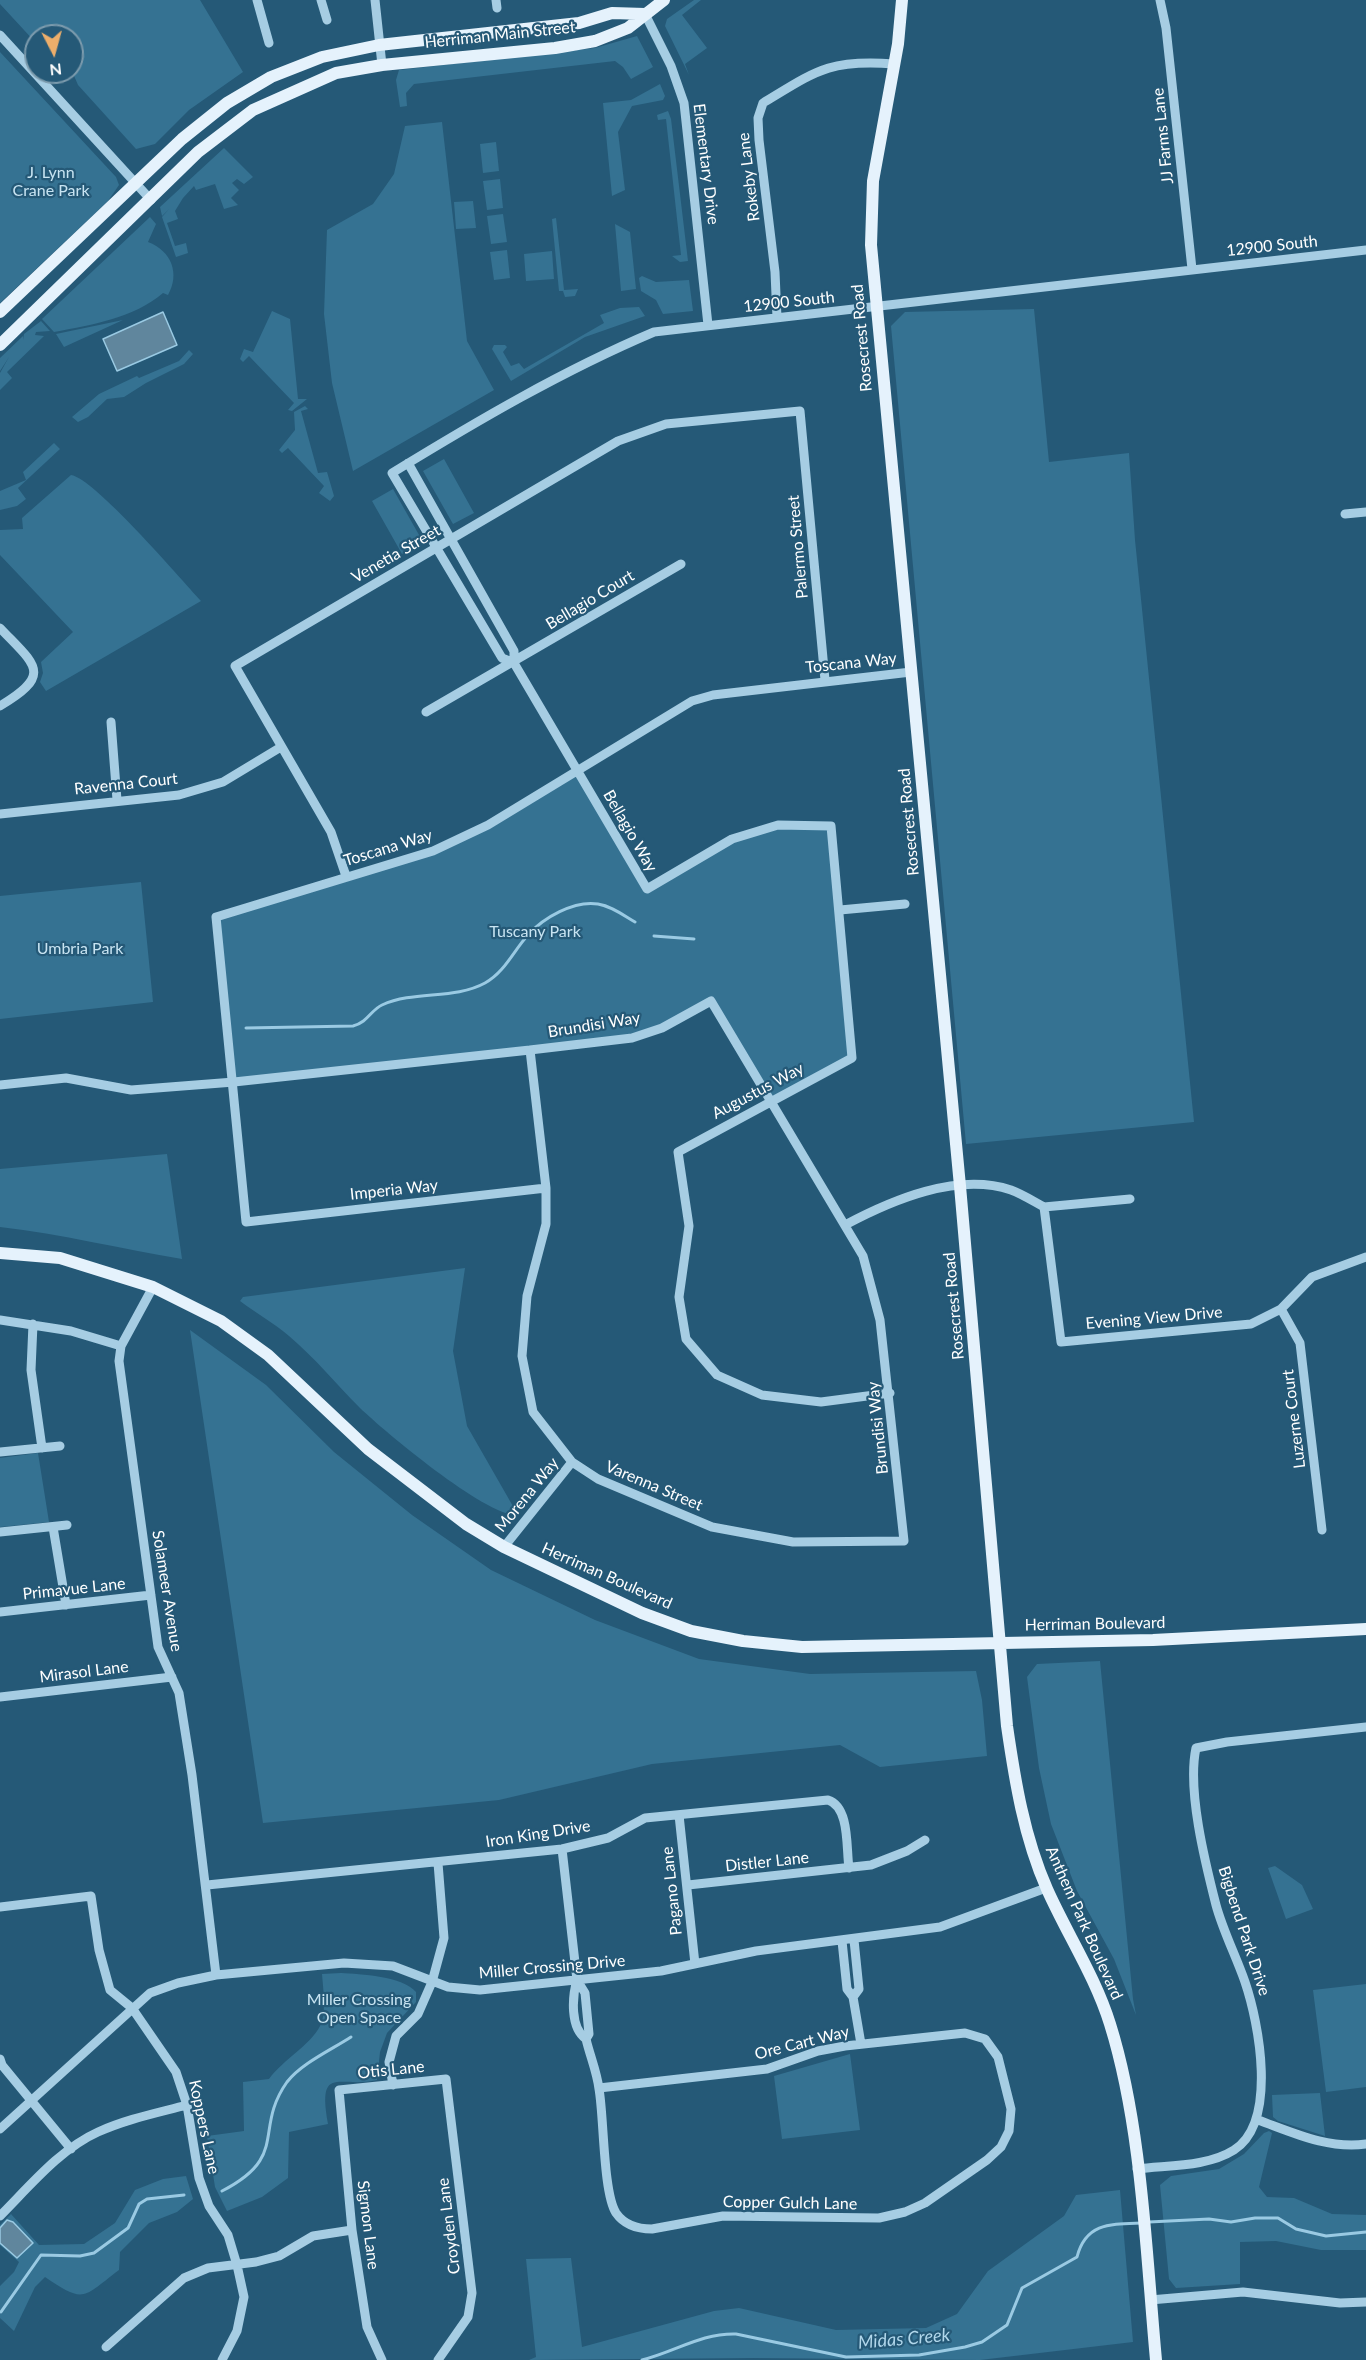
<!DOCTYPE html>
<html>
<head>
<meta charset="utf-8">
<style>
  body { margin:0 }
  #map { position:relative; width:1366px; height:2360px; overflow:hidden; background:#255977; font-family:Lato,sans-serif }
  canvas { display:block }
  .north { position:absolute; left:24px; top:24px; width:60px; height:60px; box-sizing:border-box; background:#255977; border:2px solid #7c9bad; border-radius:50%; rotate:174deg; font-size:16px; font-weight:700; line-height:24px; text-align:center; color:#fff }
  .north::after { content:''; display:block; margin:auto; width:21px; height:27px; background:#ecae6b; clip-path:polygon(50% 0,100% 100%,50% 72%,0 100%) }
</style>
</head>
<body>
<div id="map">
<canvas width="1366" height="2360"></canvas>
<div class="north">N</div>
</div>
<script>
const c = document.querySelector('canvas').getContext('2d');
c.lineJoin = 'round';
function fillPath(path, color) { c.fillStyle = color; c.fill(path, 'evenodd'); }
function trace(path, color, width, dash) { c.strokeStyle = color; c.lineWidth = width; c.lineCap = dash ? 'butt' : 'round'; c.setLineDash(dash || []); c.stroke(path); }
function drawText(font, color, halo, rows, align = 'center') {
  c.font = font + ' Lato,sans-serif'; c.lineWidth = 4.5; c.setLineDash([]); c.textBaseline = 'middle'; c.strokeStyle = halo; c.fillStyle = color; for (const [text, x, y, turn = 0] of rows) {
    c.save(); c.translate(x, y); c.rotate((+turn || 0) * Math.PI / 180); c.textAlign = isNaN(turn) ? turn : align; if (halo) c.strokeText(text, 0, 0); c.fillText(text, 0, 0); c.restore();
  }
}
fillPath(new Path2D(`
  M0,0H200L243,72L189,110L155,144L136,149L78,85L72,71V36H36V43L0,4Z
  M694,0H701L682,15L707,48L685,64L689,75L665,26L667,19Z
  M637,36L653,67L631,79L623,67L615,61L414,84L406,93L407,106L400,107L396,80L399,70L595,48Z
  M0,52L116,177L119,185L108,201L0,303Z
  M660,84L665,96L663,100L632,106L618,132L625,190L612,196L603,103L631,100Z
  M668,111L671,119L688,261L680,262L672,256L681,255L666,119L658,120L657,115Z
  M442,122L467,341L494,390L353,471L332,383L324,314L327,230L373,204L394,174L405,126Z
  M496,142L499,171L483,173L480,144Z
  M224,148L253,177L244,184L237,179L232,183L239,190L231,198L238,205L224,209L215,184L196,190L194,186L183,198L175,211L178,219L167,223L175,246L186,243L188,253L176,257L162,217L169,209L162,216L160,207Z
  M500,179L503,208L487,210L483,181Z
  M473,201L476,228L456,229L454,202Z
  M503,214L507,242L491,244L487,216Z
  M150,217L156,224L148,242C172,251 180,274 168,295L163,293C134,318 91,325 54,332L42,319Z
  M556,218L564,290L578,289L575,296L565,297L563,291H559L552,219Z
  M615,224L630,232L636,289L621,291Z
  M507,250L510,278L494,280L490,252Z
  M552,251L554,279L526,281L524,254Z
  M642,276L656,282L689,280L693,311L663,314L656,300L641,291L639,278Z
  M639,307L645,316L585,337L511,381L492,349L494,345H505L507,347L503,352L511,366L519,363L524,369L604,323L600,315L620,308Z
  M1034,309L1049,462L1129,453L1135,540L1194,1122L966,1144L891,326L905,312Z
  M272,311L290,319L298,399H307L292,411L288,410L294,403L249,356L243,362L240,359L244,349L253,352Z
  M123,320L64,347L56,334Z
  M41,321L50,331L36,332L35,335L44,336L7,372L12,378L0,390V373L9,357L0,371V358L23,336V340L24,334Z
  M189,350L193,354L184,364L146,383L124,397L107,399L88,417L78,422L72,417L99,394L137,376L139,378L179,361Z
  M305,406L308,409L301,411L318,473L327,472L334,496L330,501L319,493L324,486L288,448L282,453L279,450L295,430L294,412Z
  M54,443L60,449L18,488L26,499L17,506L0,510V491L26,480L23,472Z
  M444,459L474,513L453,524L423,471Z
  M71,475C94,478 180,578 201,601L46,691L40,682L43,673L41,662L73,632L0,555V530L23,529L22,518Z
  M393,489L423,542L402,554L372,501Z
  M578,771L647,889L732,839L778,825L831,826L852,1058L772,1100L711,1001L632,1038L234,1082L216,917L433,851Z
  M141,882L153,1002L0,1019V896Z
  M167,1154L182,1259C121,1249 62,1234 0,1227V1169Z
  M465,1268L453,1351L467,1426L518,1515C488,1518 385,1432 360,1408C336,1384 315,1358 289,1336C274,1323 256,1313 240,1301L243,1297Z
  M190,1330L266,1385L334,1452L412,1515L491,1570L595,1620L699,1659L810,1674L976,1671L982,1700L987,1756L880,1767L840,1745L652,1764L499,1800L263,1823Z
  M38,1453L49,1522L0,1527V1458Z
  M1100,1661L1133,1999L1136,2015L1114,1959L1077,1891L1051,1824L1039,1768L1027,1677L1037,1664Z
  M1275,1866L1302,1885L1313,1909L1286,1919L1268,1868Z
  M341,1973C360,1974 403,1976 416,1992V2002L387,2033L380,2052L377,2080C340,2089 317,2063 328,2124L289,2132L288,2178L262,2197L227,2211L215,2187L207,2136L244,2131L243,2082L269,2079C282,2060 316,2042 322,2021C326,2009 323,1987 322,1974Z
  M1366,1984V2087L1326,2092L1313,1990Z
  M850,2054L860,2130L782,2139L774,2076Z
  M1320,2093L1325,2136L1278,2121L1273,2117L1272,2095Z
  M1269,2131L1272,2133L1259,2187L1267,2197L1294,2198L1332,2214L1366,2215V2250H1321L1276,2241L1240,2242V2284L1176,2288L1169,2279L1160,2185L1171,2176L1219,2169L1244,2154L1264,2133Z
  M186,2176L193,2199L177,2212L149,2223L120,2252L119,2270C82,2298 85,2304 45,2277L35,2287L14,2331L0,2318V2286L14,2272L19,2262L0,2245V2225L11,2214L39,2245L84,2244L115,2223L135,2190L163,2179Z
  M1120,2190L1133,2342L980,2360L752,2358L529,2360L536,2357L526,2259L571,2258L582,2347L714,2311L739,2308L836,2330L926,2328L957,2314L988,2271L1064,2216L1076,2195Z`), '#357292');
const water = new Path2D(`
  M163,312L177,345L117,371L103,339Z
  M7,2220L13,2222L33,2243L17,2258L0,2243V2228Z`);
fillPath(water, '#60869d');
trace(water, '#9acae3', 1.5);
trace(new Path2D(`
  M654,936L694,939
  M246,1028L353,1026C368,1022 371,1010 382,1005C415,990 454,1000 485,983C505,972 514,950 528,935C543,918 574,900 598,904C611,906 623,915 635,922
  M222,2191C290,2156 253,2130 287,2082C302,2063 331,2050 351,2037
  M1149,2222L1209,2219L1231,2222L1255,2218H1278L1296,2229L1326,2236L1366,2232
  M1,2312L41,2255L80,2256L94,2253L128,2228L139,2204L147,2199L184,2195
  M642,2360C675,2352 701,2333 736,2334L846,2357L919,2355L965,2347L982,2342L1007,2325L1022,2288L1077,2257C1086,2222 1112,2224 1142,2223`), '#9acae3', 3);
trace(new Path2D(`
  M257,0L269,43
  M321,0L327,20
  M375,0L382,65
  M496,0L497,8
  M1160,0L1166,28L1192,269
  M645,14L671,66L684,103L708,325
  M0,35L151,200
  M777,318L775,272L759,140L758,118L763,103C816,71 829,59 894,64
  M408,463L514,651V663L647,889L732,839L778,825L831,826L852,1058L678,1152L689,1226L679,1297L686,1339L717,1375L762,1395L821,1402L890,1393
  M1345,514L1366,512
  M0,628C35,665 54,674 0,706
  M514,663L502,658L392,473C477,421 562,371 654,332L1366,250
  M426,712L681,564
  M111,722L117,800
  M0,814L179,795L223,782L281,747
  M346,876L331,832L235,666L618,441L666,424L800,411L825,680
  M840,910L905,904
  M0,1085L66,1078L131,1090L234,1082L530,1050L632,1038L662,1028L711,1001L863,1256L880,1320L904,1541L793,1542L712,1527L598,1479L572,1462L533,1412L522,1356L527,1296L546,1224V1188L530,1050
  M546,1188L246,1222L216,917L433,851L488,825L692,701L713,695L911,672
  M1044,1207L1061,1342L1251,1324L1281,1309L1312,1277L1366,1257
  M1044,1207L1130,1199
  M845,1225C892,1200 957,1172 1011,1190C1022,1194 1033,1201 1044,1207
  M153,1287L121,1346L119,1361L158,1647L179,1693L192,1775L216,1975
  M1281,1309L1300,1343L1322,1530
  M0,1320L71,1331L121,1346
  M33,1324L31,1370L42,1448
  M0,1452L60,1446
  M53,1527L66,1605
  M0,1532L67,1525
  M504,1547L572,1462
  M0,1612L151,1595
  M0,1697L172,1677
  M679,1815L695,1964
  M562,1849L577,1980C572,1997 570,2028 586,2039C590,2056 597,2072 599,2089C604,2116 603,2193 616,2213C625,2226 638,2229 652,2229L723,2216L879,2218L905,2212L925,2203L987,2160L1001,2147L1009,2131L1011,2109L998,2057L985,2039L965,2033L845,2046L818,2051L767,2069L599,2088
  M207,1885L562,1849L608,1838L645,1818L828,1800C850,1807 846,1848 849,1868
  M688,1885L871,1865L907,1851L925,1840
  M0,1907L91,1896L99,1950L110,1990L132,2008L176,2072L187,2105L199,2178L209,2206L228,2235L237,2265L244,2297L237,2331L222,2360
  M842,1941L847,1989L853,1997L861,2044
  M577,1980L585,1993L589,2034L586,2039
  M853,1997L859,1989L854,1940
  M0,2059L2,2065L71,2149
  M393,2085L389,2062L396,2036L418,2014L432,1982L444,1938L438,1863
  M1258,2120C1294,2133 1327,2149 1366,2144
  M0,2129L150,1993L178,1983L216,1975L344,1963L393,1966L448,1987L480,1990L661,1971L756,1951L940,1927L1046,1888
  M1137,2169C1169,2165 1207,2167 1234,2150C1278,2122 1259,2023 1245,1982C1236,1956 1223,1931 1216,1905C1205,1862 1187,1790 1196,1748L1227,1742L1366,1727
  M0,2216C29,2187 60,2149 98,2132C127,2119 157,2113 187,2105
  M1150,2300L1243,2292L1340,2303L1366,2302
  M106,2347L184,2278L208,2268L256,2262L279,2256L313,2236L352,2230
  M382,2360L367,2327L352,2230L339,2090L446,2079L472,2293L468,2317L438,2360`), '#a6cde3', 9);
trace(new Path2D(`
  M902,0L898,44L873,181L871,245L960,1186L1007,1726C1015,1781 1024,1837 1047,1889C1067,1934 1095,1976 1110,2024C1142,2126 1146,2253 1156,2360
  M0,312L182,139L227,103L271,77L322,57L379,45L579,23L612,13L645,14
  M0,345L198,152L253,110L336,73L382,65L555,48L595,41L628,28L664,0
  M0,1253L60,1258L153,1287L221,1321L268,1355L368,1449L466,1524L504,1547L642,1613L691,1631L743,1641L802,1647L1153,1640L1366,1629`), '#e5f2fc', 12);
drawText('16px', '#fff', '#255977', [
  ["Herriman Main Street",500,35,-6],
  ["JJ Farms Lane",1163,136,-96],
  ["Elementary Drive",706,164,83],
  ["Rokeby Lane",749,177,-97],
  ["12900 South",1272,246,-6],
  ["12900 South",789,302,-6],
  ["Rosecrest Road",862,338,-95],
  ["Palermo Street",798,547,-95],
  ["Venetia Street",396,554,-30],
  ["Bellagio Court",590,600,-31],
  ["Toscana Way",851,663,-6],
  ["Ravenna Court",126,784,-6],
  ["Rosecrest Road",909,822,-95],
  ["Bellagio Way",630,831,60],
  ["Toscana Way",388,848,-17],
  ["Brundisi Way",594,1025,-9],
  ["Augustus Way",758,1091,-28],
  ["Imperia Way",394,1190,-6],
  ["Rosecrest Road",954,1306,-95],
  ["Evening View Drive",1154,1318,-5],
  ["Luzerne Court",1294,1419,-97],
  ["Brundisi Way",878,1428,-96],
  ["Varenna Street",654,1486,23],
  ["Morena Way",527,1495,-51],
  ["Herriman Boulevard",607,1576,24],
  ["Primavue Lane",74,1589,-6],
  ["Solameer Avenue",167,1591,81],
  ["Herriman Boulevard",1095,1624,-1],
  ["Mirasol Lane",84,1672,-7],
  ["Iron King Drive",538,1834,-9],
  ["Distler Lane",767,1862,-6],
  ["Pagano Lane",672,1891,-96],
  ["Anthem Park Boulevard",1084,1923,66],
  ["Bigbend Park Drive",1244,1931,72],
  ["Miller Crossing Drive",552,1967,-5],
  ["Ore Cart Way",802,2043,-14],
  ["Otis Lane",391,2070,-6],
  ["Koppers Lane",204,2127,78],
  ["Copper Gulch Lane",790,2203,1],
  ["Sigmon Lane",368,2225,83],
  ["Croyden Lane",449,2226,-97]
]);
drawText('16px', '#c8e4f2', '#255977', [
  ["J. Lynn",51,173],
  ["Crane Park",51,191],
  ["Tuscany Park",535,932],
  ["Umbria Park",80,949],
  ["Miller Crossing",359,2000],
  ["Open Space",359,2018]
]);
drawText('italic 18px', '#b1d7eb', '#255977', [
  ["Midas Creek",904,2339,-5]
]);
</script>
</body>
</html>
